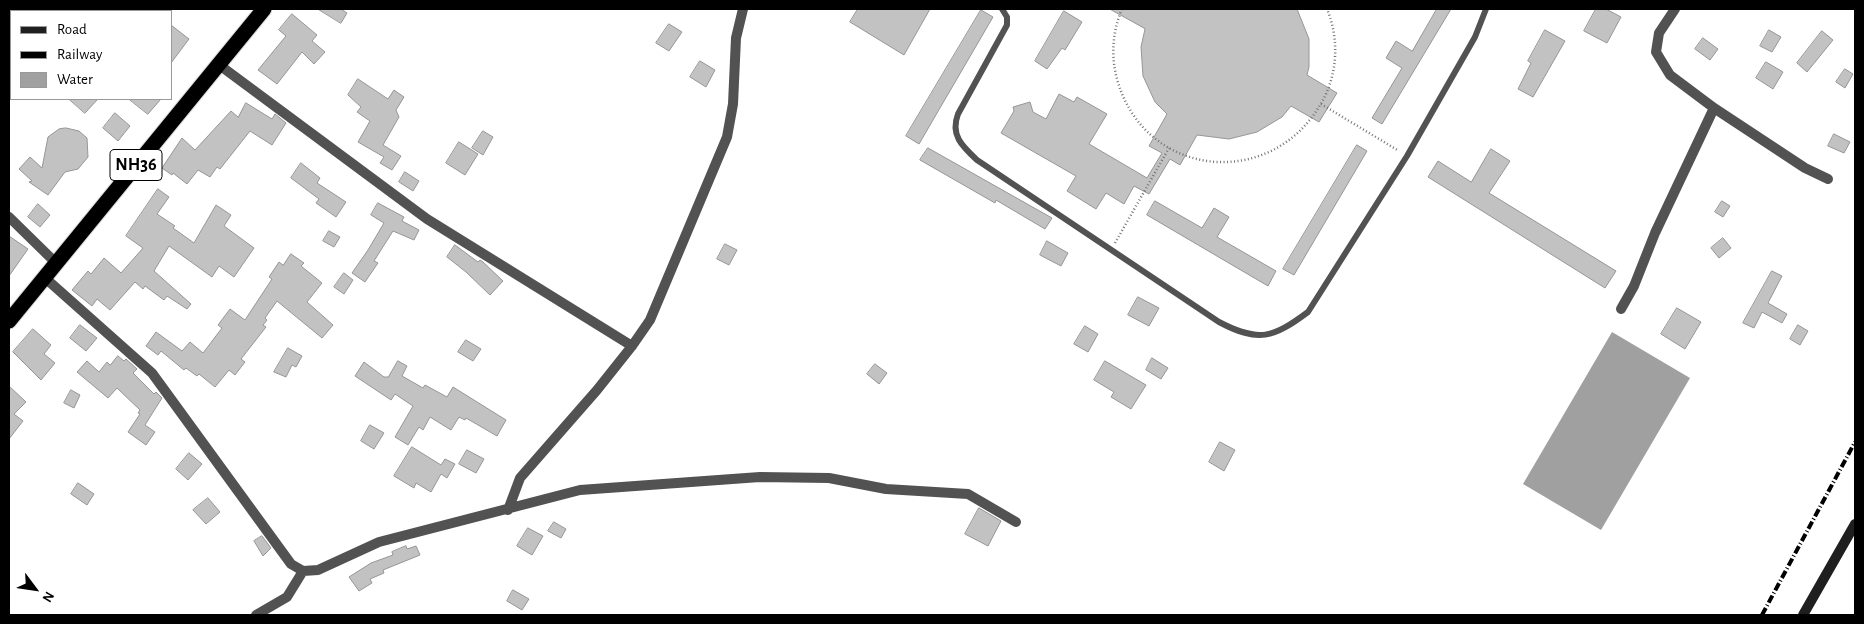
<!DOCTYPE html>
<html>
<head>
<meta charset="utf-8">
<style>
  body { margin:0 }
  #map { position:relative; width:1864px; height:624px; overflow:hidden; background:#fff; font-family:"Alegreya Sans",sans-serif }
  canvas { display:block }
  .frame { position:absolute; inset:0; border:10px solid #000; pointer-events:none }
  .legend { position:absolute; left:10px; top:10px; width:162px; height:90px; box-sizing:border-box; background:#fff; border:1px solid #999; margin:0; padding:6px 9px; list-style:none; font-size:15px; color:#000 }
  .legend li { display:flex; align-items:center; gap:10px; height:25px }
  .legend b { width:25px; border:1px solid #999 }
  .north { position:absolute; left:10px; top:564px; width:50px; height:50px; -webkit-text-stroke:4px #fff; paint-order:stroke; rotate:121deg; font-size:14px; font-weight:700; line-height:20px; text-align:center; color:#000 }
  .north::after { content:''; display:block; margin:auto; width:18px; height:22px; background:#000; clip-path:polygon(50% 0,100% 100%,50% 72%,0 100%) }
</style>
</head>
<body>
<div id="map">
<canvas width="1864" height="624"></canvas>
<div class="frame"></div>
<ul class="legend">
<li><b style="height:6px;background:#1f1f1f"></b>Road</li>
<li><b style="height:6px;background:#000"></b>Railway</li>
<li><b style="height:14px;background:#a0a0a0"></b>Water</li>
</ul>
<div class="north">N</div>
</div>
<script>
const c = document.querySelector('canvas').getContext('2d');
c.lineJoin = 'round';
function fillPath(path, color) { c.fillStyle = color; c.fill(path, 'evenodd'); }
function trace(path, color, width, dash) { c.strokeStyle = color; c.lineWidth = width; c.lineCap = dash ? 'butt' : 'round'; c.setLineDash(dash || []); c.stroke(path); }
function drawText(font, color, halo, rows, align = 'center') {
  c.font = font + ' "Alegreya Sans",sans-serif'; c.lineWidth = 4; c.setLineDash([]); c.textBaseline = 'middle'; c.strokeStyle = halo; c.fillStyle = color; for (const [text, x, y, turn = 0] of rows) {
    c.save(); c.translate(x, y); c.rotate((+turn || 0) * Math.PI / 180); c.textAlign = isNaN(turn) ? turn : align; if (halo) c.strokeText(text, 0, 0); c.fillText(text, 0, 0); c.restore();
  }
}
fillPath(new Path2D(`
  M1612,332L1690,378L1601,530L1523,484Z`), '#a0a0a0');
const building = new Path2D(`
  M318,9H341L347,13L341,23Z
  M858,9H930L904,55L850,22Z
  M1110,9H1297L1309,39V67L1307,75L1337,93L1319,122L1291,106L1282,117L1257,132L1229,139L1197,135L1180,165L1170,159L1149,194L1134,186L1124,204L1106,193L1096,209L1067,191L1076,176L1001,133L1014,111L1013,107L1030,102L1033,112L1046,119L1059,94L1074,102L1077,97L1107,114L1089,144L1147,178L1162,153L1149,146L1167,114L1155,102L1143,76L1141,47L1145,29Z
  M1437,9H1451L1382,124L1372,118L1402,68L1386,58L1396,41L1412,51Z
  M1596,9H1606L1621,17L1607,43L1584,31Z
  M981,10L993,17L919,144L906,136Z
  M1064,11L1082,22L1065,50L1062,48L1047,69L1035,61Z
  M292,14L317,35L312,41L325,52L314,64L302,52L277,84L258,70L286,36L279,30Z
  M669,24L682,32L669,51L656,43Z
  M171,25L189,39L171,63Z
  M1545,30L1565,41L1533,97L1518,89L1531,63L1528,61Z
  M1769,30L1781,37L1772,52L1760,46Z
  M1822,31L1833,40L1807,72L1797,63Z
  M1703,38L1718,49L1710,60L1695,49Z
  M700,61L715,70L706,87L690,77Z
  M1766,62L1783,72L1773,89L1756,78Z
  M1845,69L1853,74L1845,88L1836,82Z
  M358,79L388,99L394,90L404,97L396,110L399,117L383,145L401,156L392,170L380,163L384,157L358,142L370,121L357,112L361,107L348,95Z
  M69,99H98L85,113Z
  M129,99H161L148,114Z
  M246,103L272,119L275,114L286,123L272,145L250,131L220,169L217,167L210,177L198,170L187,184L173,173L172,175L162,168L182,138L195,150L231,111L238,117Z
  M115,113L130,126L118,141L103,128Z
  M66,128L79,131L87,138L88,157L78,169L65,172L48,195L29,182L32,181L19,169L30,157L42,168L48,137L59,129Z
  M483,131L493,137L483,155L472,148Z
  M1834,134L1850,142L1844,153L1828,146Z
  M459,142L478,154L465,175L446,163Z
  M1357,145L1367,151L1294,275L1283,269Z
  M928,148L1052,218L1045,229L996,200L995,203L920,160Z
  M1491,149L1510,161L1489,193L1616,271L1605,288L1428,177L1438,161L1471,182Z
  M301,163L320,178L317,183L346,202L336,217L316,203L319,199L291,178Z
  M405,172L419,181L413,191L399,182Z
  M158,189L169,197L157,214L175,226L173,228L194,243L216,205L231,215L224,226L254,248L234,277L219,266L212,277L169,246L154,271L191,304L187,309L167,296L164,300L145,286L143,289L135,282L110,310L97,299L92,306L72,290L88,271L91,274L104,258L121,273L143,248L126,236Z
  M1155,201L1202,228L1214,208L1229,217L1217,237L1276,271L1268,286L1147,215Z
  M1722,201L1730,206L1723,217L1715,212Z
  M378,203L404,217L402,221L419,230L414,240L393,231L374,261L378,263L365,282L352,273L368,250L384,223L371,215Z
  M38,204L50,215L40,227L28,217Z
  M329,231L340,237L334,247L323,241Z
  M9,236L28,249L9,276Z
  M1723,238L1731,248L1719,258L1711,248Z
  M1047,241L1068,253L1061,266L1040,255Z
  M725,244L737,250L729,265L717,259Z
  M455,245L478,262L480,260L483,262L503,281L490,295L466,272L447,257Z
  M291,254L304,263L301,266L322,283L307,302L333,325L322,338L277,301L265,318L267,320L263,325L266,327L241,359L245,362L235,375L229,370L215,387L199,374L197,376L186,368L184,370L161,351L158,355L146,346L156,332L182,351L190,342L203,353L222,328L218,325L230,309L245,320L272,279L269,277L279,262L283,265Z
  M1772,271L1782,276L1768,303L1787,314L1782,323L1762,312L1754,328L1743,323Z
  M344,273L353,280L344,294L334,287Z
  M1138,297L1159,308L1149,326L1128,315Z
  M1677,308L1701,322L1685,349L1661,334Z
  M80,325L97,338L86,351L70,338Z
  M1798,325L1808,331L1800,345L1790,339Z
  M1085,326L1098,334L1088,352L1074,344Z
  M33,329L51,345L44,354L55,363L41,380L13,352Z
  M466,340L481,349L473,361L458,352Z
  M288,348L302,356L296,367L292,365L286,377L274,372Z
  M118,356L124,361L126,359L137,369L133,373L154,394L156,392L162,398L145,425L155,432L146,445L128,432L140,414L138,413L140,410L117,388L108,398L77,372L87,361L99,372L107,362L110,365Z
  M1152,358L1168,368L1161,379L1146,370Z
  M398,361L407,366L402,376L423,388L425,385L447,397L453,387L506,420L497,436L466,418L465,420L459,417L451,430L430,417L423,430L419,427L408,445L395,437L413,406L395,394L391,400L355,376L364,362L384,377H388Z
  M1105,361L1146,385L1131,409L1111,397L1114,392L1094,380Z
  M875,364L887,373L879,384L867,374Z
  M9,386L26,402L14,414L23,421L9,439Z
  M71,390L80,395L74,408L64,403Z
  M370,425L384,433L374,449L361,441Z
  M1220,442L1235,450L1224,471L1209,462Z
  M412,447L441,465L445,459L455,464L447,478L441,474L431,492L416,483L414,488L394,476Z
  M467,450L484,459L476,473L459,464Z
  M189,453L202,464L188,480L176,469Z
  M78,483L94,494L87,505L71,494Z
  M208,498L220,512L206,524L193,510Z
  M979,508L1001,521L988,546L965,534Z
  M554,522L566,529L561,538L548,531Z
  M528,528L543,536L532,555L517,546Z
  M262,536L271,548L263,556L254,541Z
  M406,546L407,549L416,546L420,555L383,570L384,573L370,579L372,583L359,591L349,577L371,563L393,555L392,552Z
  M513,590L529,599L522,610L507,601Z`);
fillPath(building, '#c2c2c2');
trace(building, '#969696', 1);
const highway = new Path2D(`
  M9,321L264,9`);
trace(highway, '#dbdbdb', 17);
trace(new Path2D(`
  M1122,9C1113,30 1111,53 1116,75C1141,179 1273,193 1323,100C1338,72 1339,38 1327,9
  M1321,104L1399,151
  M1115,243L1169,148`), '#747474', 2.5, [1, 2.5]);
trace(new Path2D(`
  M1002,9L1007,17V25L958,114C950,135 962,146 977,160L1219,322C1259,343 1273,338 1308,312L1407,156L1475,37L1486,9`), '#525252', 6);
trace(new Path2D(`
  M1675,9L1659,33L1656,52L1670,75L1714,108L1805,168L1828,179
  M218,64L427,219L632,346
  M9,217L56,263
  M44,277L152,373L291,564L303,571L318,570L379,542L580,490L760,477L829,478L886,489L968,494L1016,522
  M1621,309L1634,286L1655,233L1714,108
  M508,510L520,478L597,390L632,346L650,320L727,137L733,104L736,38L743,9
  M256,615L287,597L303,571`), '#525252', 10);
trace(new Path2D(`
  M1803,615L1855,524`), '#1f1f1f', 10);
trace(highway, '#000', 15);
trace(new Path2D(`
  M1762,615L1855,442`), '#000', 4, [8, 2.5, 1, 2.5]);
for (const [x, y, w] of [
  [136,165,52]
]) { const box = new Path2D(); box.roundRect(x - w / 2, y - 15.5, w, 31, 4); c.fillStyle = '#fff'; c.fill(box); trace(box, '#000', 1); }
drawText('bold 18px', '#000', null, [
  ["NH36",136,165]
]);
</script>
</body>
</html>
